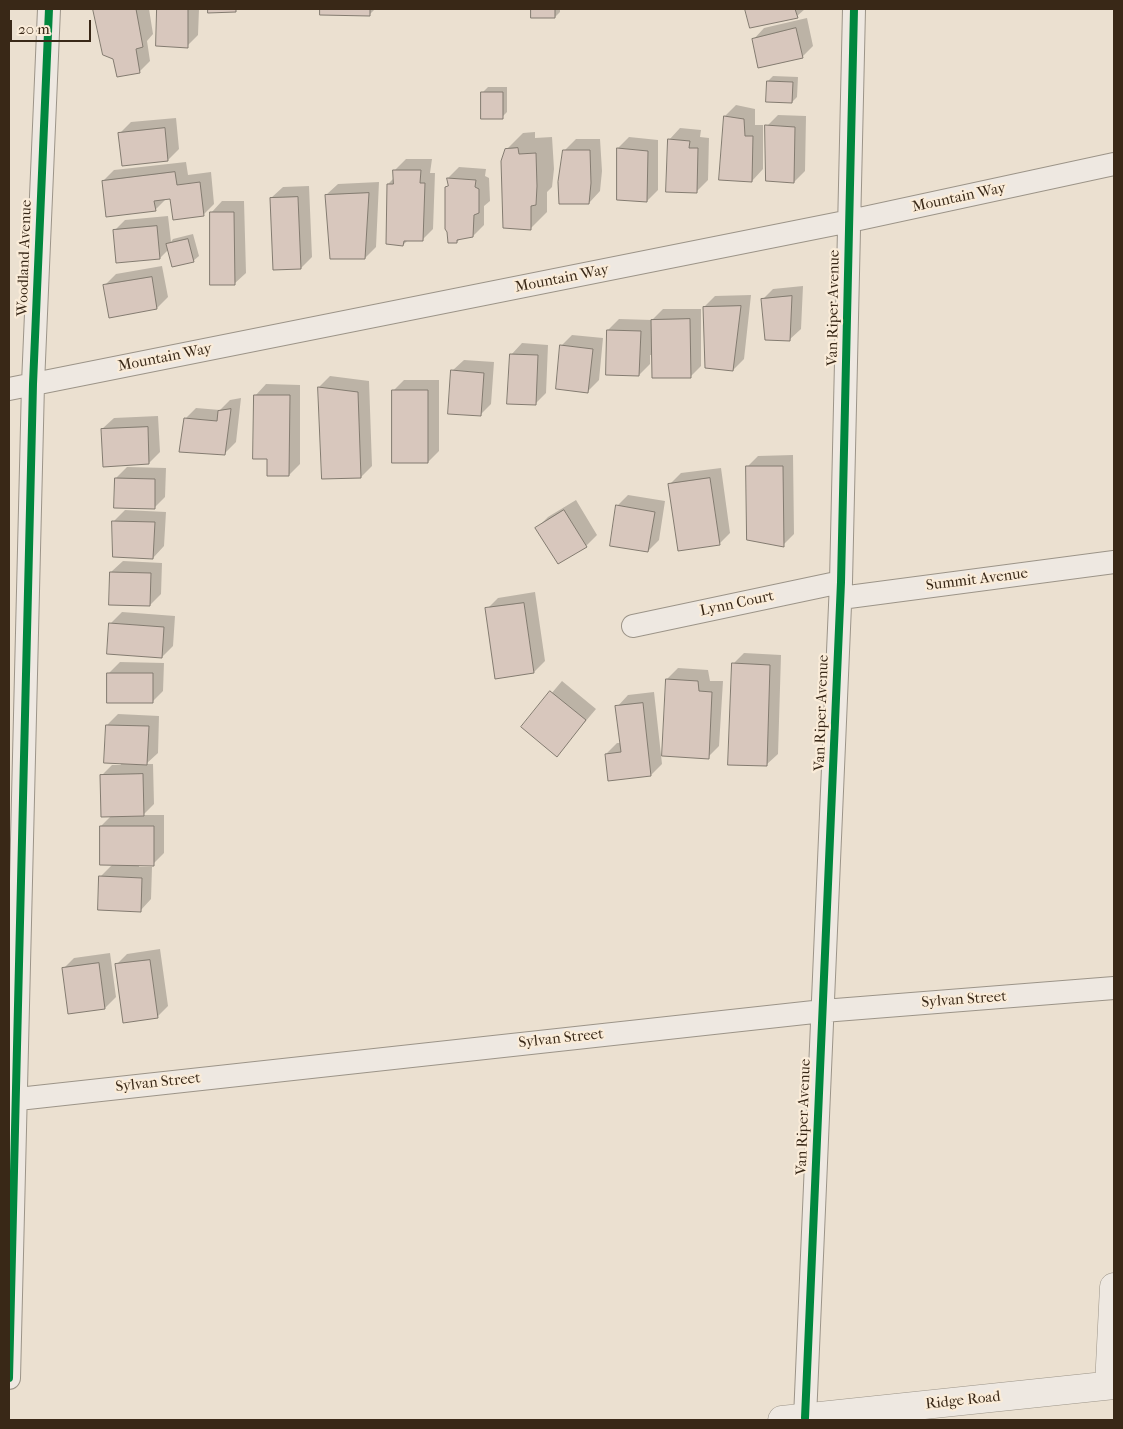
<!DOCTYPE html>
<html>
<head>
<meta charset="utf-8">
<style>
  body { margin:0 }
  #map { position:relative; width:1123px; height:1429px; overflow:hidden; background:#ebe0d0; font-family:"IM FELL French Canon",serif }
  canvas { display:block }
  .frame { position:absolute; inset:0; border:10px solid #392817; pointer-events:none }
  .scale { position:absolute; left:10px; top:20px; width:81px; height:22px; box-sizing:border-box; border:2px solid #392817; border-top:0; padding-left:6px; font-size:15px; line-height:18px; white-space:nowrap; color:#392817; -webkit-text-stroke:4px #faecd9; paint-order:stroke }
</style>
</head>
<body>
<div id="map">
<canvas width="1123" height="1429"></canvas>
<div class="frame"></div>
<div class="scale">20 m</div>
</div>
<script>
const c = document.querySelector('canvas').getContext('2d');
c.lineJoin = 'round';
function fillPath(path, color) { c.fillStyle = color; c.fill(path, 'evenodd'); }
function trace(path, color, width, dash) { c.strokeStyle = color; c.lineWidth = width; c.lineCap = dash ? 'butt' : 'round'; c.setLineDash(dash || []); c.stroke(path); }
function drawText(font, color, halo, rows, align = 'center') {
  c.font = font + ' "IM FELL French Canon",serif'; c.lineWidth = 4.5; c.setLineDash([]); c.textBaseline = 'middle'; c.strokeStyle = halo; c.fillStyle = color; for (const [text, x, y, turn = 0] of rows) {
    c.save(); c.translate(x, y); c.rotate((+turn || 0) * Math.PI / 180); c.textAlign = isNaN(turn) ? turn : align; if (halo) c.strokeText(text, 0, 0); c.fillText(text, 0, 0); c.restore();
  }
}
fillPath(new Path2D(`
  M94,9H149L153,34L147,41L150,61L139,72L105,54Z
  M158,9H199L198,35L187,46L157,45Z
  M321,9H375L369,15L321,14Z
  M532,9H560V12L555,17H532Z
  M747,9H805L797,16L751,27Z
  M807,18L813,46L802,57L753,40L764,28Z
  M773,76L798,77L797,97L792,102L768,81Z
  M488,87H507V112L502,117L483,92Z
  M736,105L755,109V125H763V169L752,181L725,116Z
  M778,115L806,116L805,171L794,182L767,126Z
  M176,118L179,149L168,160L120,133L131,122Z
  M680,128L701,130L700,137L709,138L708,180L697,191L669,140Z
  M535,132V138L552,137L554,169L552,187L547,192V212L530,229L506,150L523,133Z
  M629,137L658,140V190L647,201L618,148Z
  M576,139H600L602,171L600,191L589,203L565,150Z
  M406,159H432L430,173H435L433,229L422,240L409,239L403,245L388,184L394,178L395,170Z
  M186,162L188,175L211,172L214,204L203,215L171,197L166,199L155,210L103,181L114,170Z
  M459,167L486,169L485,176L489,178L490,201L484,206V225L473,236L461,238L457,242L448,178Z
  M379,182L376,247L365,258L326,195L338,184Z
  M309,186L312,257L301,268L271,198L283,187Z
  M222,201H244L246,273L234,284L211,213Z
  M168,216L171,242L173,239L193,234L199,256L193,261L169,249L160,258L117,262L114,231L125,220Z
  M162,266L168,297L157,308L105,285L116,274Z
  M803,286L801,329L789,340L762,300L773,289Z
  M751,295L744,359L733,370L704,307L715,296Z
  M663,309H701V366L690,377L653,355H650V364L639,375L608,330L619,319L652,320Z
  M572,335L603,338L599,380L588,391L561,346Z
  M522,343L548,345L546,393L535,404L511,355Z
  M464,360L494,362L491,404L480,415L452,371Z
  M330,376L369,381L372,466L361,477L323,478L319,387Z
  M404,380H439V451L428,462L393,391Z
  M266,384L300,385V464L289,475L268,458L255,396Z
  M241,398L236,442L225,453L185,419L196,408L220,410L230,400Z
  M158,416L160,452L149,463L102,429L114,418Z
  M793,455L794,534L783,545L747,467L758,456Z
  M127,467L166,468L165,497L154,508L116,478Z
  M721,468L730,533L719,544L670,484L681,473Z
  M628,495L665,501L659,540L648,551L617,506Z
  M576,500L597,535L586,546L537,528L548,517Z
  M125,510L166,512L164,546L153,558L114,521Z
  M123,561L162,563L161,594L150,605L111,572Z
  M535,592L545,661L534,672L487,609L498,598Z
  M122,612L175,616L173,646L162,657L111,623Z
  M744,653L781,655L778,754L766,765L733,664Z
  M120,662L164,663L163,691L152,702L109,673Z
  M678,668L708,670L710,681H723L719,746L708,757L667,679Z
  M562,681L596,709L557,755L523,727Z
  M654,692L662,764L651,775L606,754L617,743H621L617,707L628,695Z
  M118,714L159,716L158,753L146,764H153L154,804L143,815H164V853L153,864H139V867H152L151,899L140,911L100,877L113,864L101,826L112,815L101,776L112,765H121L107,725Z
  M160,949L168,1006L157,1017L116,965L127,954Z
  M110,953L116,997L105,1008L63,969L74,958Z`), '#0003');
const building = new Path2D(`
  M93,9H136L143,47L136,49L140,73L117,77L113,59L103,55Z
  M157,9H188V48L156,46Z
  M208,9H236V12L208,13Z
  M320,9H370V16L320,15Z
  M531,9H555V18H531Z
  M745,9H795L798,18L750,28Z
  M796,28L803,58L758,68L752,39Z
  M767,81L793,82L792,103L766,102Z
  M481,92H503V119H481Z
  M724,116L744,119L745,136H753L752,182L719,180Z
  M765,125L795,127L794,183L766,181Z
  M165,128L168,161L122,166L118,133Z
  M668,139L690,141L689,148H698L697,193L666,192Z
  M518,148L519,154L536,153L537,186L536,205L531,206V230L503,228L501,161L505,149Z
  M617,148L648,151L647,202L617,200Z
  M563,150H590L591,183L589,204H559L558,182Z
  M393,170H421L420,183H425L423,241H404L403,246L386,244L387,184H393Z
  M175,172L177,185L200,182L204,216L173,220L170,199L154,201L156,211L106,217L102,181Z
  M447,178L476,180L475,187L479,189V213L474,215L473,237L457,240V243H448L447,232L445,229V187L448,186Z
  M369,193L365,259H330L325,195Z
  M298,197L301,269L273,270L270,198Z
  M210,212H234L235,285H210Z
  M157,226L160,259L116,263L113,230Z
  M188,239L194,262L172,267L166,244Z
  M152,277L157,309L109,318L103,285Z
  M792,296L790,341L765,340L761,299Z
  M741,306L733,371L705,368L703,307Z
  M690,319L691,378H652L651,320Z
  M607,330L641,331L639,376L606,375Z
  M560,345L593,349L588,393L556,389Z
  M510,354L538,355L536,405L507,404Z
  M451,370L484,373L481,416L448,414Z
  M318,387L358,392L361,478L322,479Z
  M392,390H428V463H392Z
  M254,395H290L289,476H267V459H253Z
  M231,409L225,455L179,452L184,418L217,421L218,411Z
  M148,427L149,464L103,467L101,429Z
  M746,466H783L784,547L747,540Z
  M115,478L155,479V509L114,508Z
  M710,478L720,545L678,551L668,484Z
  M616,505L655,512L648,552L610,546Z
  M564,510L587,547L558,564L535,528Z
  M112,521L155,522L153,559L113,557Z
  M110,572L151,573L150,606L109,605Z
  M524,603L534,673L495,679L485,608Z
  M109,623L164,627L162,658L107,654Z
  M732,663L770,665L767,766L728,765Z
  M107,673H153V703H107Z
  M666,679L698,681L699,691L712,692L709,759L662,756Z
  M550,691L586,720L557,757L521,727Z
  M643,703L651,776L608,781L605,754L621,752L615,706Z
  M106,725L149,726L147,765L104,763Z
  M143,774L144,816L101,817L100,775Z
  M100,826H154V866L100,865Z
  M99,876L142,878L141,912L98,910Z
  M150,960L158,1018L123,1023L115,964Z
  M99,963L105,1009L68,1014L62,968Z`);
fillPath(building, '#d8c7bd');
trace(building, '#837b70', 1);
const minor = new Path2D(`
  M9,389L850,221L1114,164
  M841,598L1114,562
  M633,626L841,582
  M9,1100L823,1011L1114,988
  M9,1378L33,384L49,9
  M805,1418L841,582L854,9`);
const tertiary = new Path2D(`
  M1109,1385L1114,1287
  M782,1420L1114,1385`);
trace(minor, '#9c9488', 24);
trace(tertiary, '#9c9488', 29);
trace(minor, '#eee8e1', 22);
trace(tertiary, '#eee8e1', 28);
trace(new Path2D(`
  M9,1378L33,384L49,9
  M805,1418L841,582L854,9`), '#00873e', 8);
drawText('15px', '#392817', '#faecd9', [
  ["Mountain Way",959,198,-12],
  ["Woodland Avenue",25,258,-88],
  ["Mountain Way",562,279,-11],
  ["Van Riper Avenue",834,308,-89],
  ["Mountain Way",165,358,-11],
  ["Summit Avenue",977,580,-7],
  ["Lynn Court",737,604,-12],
  ["Van Riper Avenue",822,713,-88],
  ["Sylvan Street",964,1000,-4],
  ["Sylvan Street",561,1039,-6],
  ["Sylvan Street",158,1083,-6],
  ["Van Riper Avenue",804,1117,-88],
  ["Ridge Road",963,1401,-6]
]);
</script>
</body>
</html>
